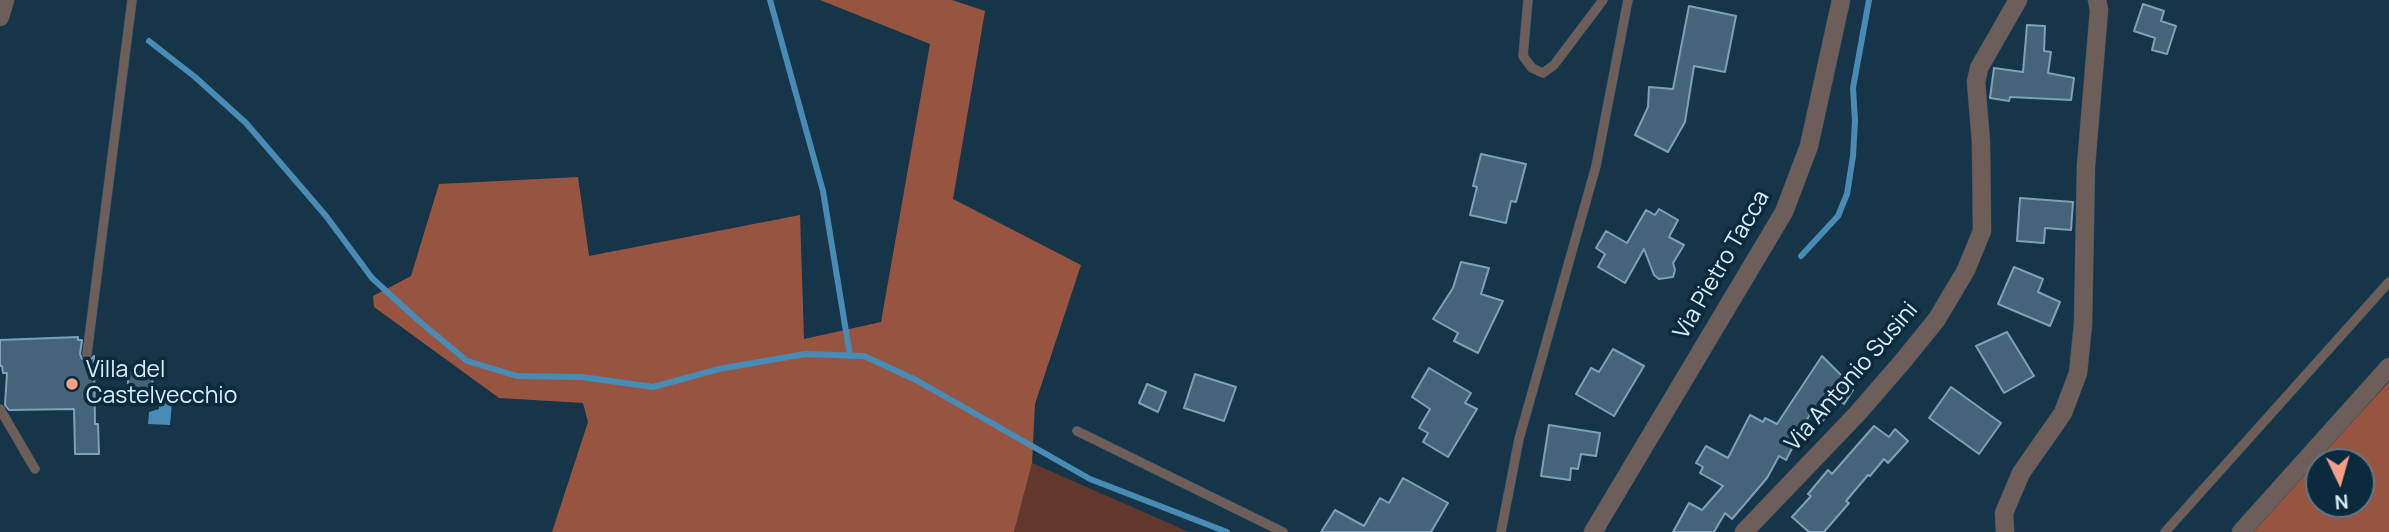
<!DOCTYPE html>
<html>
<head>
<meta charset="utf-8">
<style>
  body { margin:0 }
  #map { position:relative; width:2389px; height:532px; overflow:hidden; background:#163548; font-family:Manrope,sans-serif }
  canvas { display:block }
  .north { position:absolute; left:2305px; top:448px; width:70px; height:70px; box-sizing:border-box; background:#0b2a3d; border:2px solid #5e7888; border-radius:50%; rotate:175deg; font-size:19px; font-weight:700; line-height:28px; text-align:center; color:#dbedf9 }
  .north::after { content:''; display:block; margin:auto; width:24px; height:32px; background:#f39f85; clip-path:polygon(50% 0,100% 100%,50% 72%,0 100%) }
</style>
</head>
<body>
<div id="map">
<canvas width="2389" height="532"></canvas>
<div class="north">N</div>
</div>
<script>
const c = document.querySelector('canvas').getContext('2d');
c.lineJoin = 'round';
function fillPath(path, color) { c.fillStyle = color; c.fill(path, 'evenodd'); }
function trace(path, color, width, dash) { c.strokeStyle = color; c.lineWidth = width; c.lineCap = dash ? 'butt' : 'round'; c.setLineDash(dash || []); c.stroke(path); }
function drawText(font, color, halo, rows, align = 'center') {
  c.font = font + ' Manrope,sans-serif'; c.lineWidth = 7; c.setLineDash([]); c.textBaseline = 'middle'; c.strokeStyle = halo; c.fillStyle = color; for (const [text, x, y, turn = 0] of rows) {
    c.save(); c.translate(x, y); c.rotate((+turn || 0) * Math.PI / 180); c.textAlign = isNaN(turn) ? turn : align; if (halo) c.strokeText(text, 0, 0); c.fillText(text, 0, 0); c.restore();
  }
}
fillPath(new Path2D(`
  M1032,463L1189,532H1014Z`), '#62382c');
fillPath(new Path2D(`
  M820,0H952L985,11L953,199L1081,265L1035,404L1032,463L1014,532H552L588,422L583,403L499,398L374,307L373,296L411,276L439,184L578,177L589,256L800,215L804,339L881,322L930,44Z
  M2389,382V532H2248ZM2319,462H2361V504H2319Z`), '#975541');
fillPath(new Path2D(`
  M160,391L173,392L170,425L148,424L149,412L159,409Z`), '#488bb5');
trace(new Path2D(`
  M770,0L823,191L850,356
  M149,41L195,77L246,123L326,216L372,278L419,321L467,361L517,376L582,377L653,387L719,369L805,354L864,356L916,380L1090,479L1227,532
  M1801,256L1838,216L1847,194L1853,156L1855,121L1853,88L1869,0`), '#488bb5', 6);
const building = new Path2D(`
  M2143,4L2164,11L2161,21L2176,26L2167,54L2152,50L2155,38L2134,31Z
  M1689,6L1736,16L1725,72L1694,66L1685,122L1668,152L1635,135L1648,107L1649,87L1673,89Z
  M2027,25L2045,26L2044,51L2051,52L2048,73L2074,78L2071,100L2010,97L2009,101L1990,98L1994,68L2023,72Z
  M1481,154L1526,164L1516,202L1511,201L1506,223L1470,215L1477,187L1473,186Z
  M2020,198L2073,202L2071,230L2045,228L2044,243L2017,241Z
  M1659,209L1678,220L1669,237L1684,245L1673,263L1675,270L1673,277L1659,279L1654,275L1644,249L1625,283L1598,267L1605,254L1596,248L1606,231L1627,243L1646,210L1655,215Z
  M1461,262L1489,268L1481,294L1503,301L1478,353L1454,341L1458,333L1433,319L1453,288Z
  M2014,267L2043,279L2038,292L2060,302L2050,326L1998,304Z
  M2007,332L2034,376L2004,393L1976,346Z
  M78,337V340H82L80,354L82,359L89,361L94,356L95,424H98L99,454H75L74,409L9,410L5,405L7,373H3L2,366H0V340Z
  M1613,349L1644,366L1614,416L1576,394L1591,368L1599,372Z
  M1822,356L1851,385L1850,388L1853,390L1844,404L1837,399L1822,422L1810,414L1786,460L1779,456L1767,478L1732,519L1725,513L1714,532H1673L1689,503L1702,510L1723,486L1700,473L1703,467L1696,463L1706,446L1728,458L1750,415L1763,422L1765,418L1777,424Z
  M1429,368L1471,393L1465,403L1477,409L1448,457L1423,442L1428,433L1419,428L1430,409L1412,397Z
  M128,372H153L152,390H128Z
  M1195,374L1236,387L1224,421L1184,408Z
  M1147,384L1166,392L1158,412L1139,403Z
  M1951,387L2001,423L1979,454L1929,418Z
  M1549,425L1600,433L1596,456L1581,454L1578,469L1571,468L1570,480L1541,476Z
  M1874,426L1889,437L1895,429L1908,441L1888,463L1884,459L1870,476L1868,475L1846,501L1849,503L1824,532H1809L1792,517L1811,496L1808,494L1828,470L1832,474Z
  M1403,478L1448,503L1431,532H1321L1335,510L1364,526L1380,498L1389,503Z`);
fillPath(building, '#456479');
trace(building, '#7fa0b7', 2);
const lane = new Path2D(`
  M1528,0L1523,56L1532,68L1543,73L1554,65L1603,0
  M87,354L132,0
  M0,409L35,469
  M1077,431L1283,532
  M1501,532L1519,439L1596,166L1628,0
  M2165,532L2389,282`);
const street = new Path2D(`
  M0,17L5,0
  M1593,532L1784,212L1809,146L1841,0
  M1744,532L1857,414L1903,361L1937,319L1966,270L1982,231L1981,142L1976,82L1979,68L2018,0
  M2005,532L2004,513L2021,473L2063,413L2078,373L2083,324L2086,166L2099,10L2097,0
  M2241,532L2389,367`);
trace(lane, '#365264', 10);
trace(street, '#365264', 19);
trace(lane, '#6e5e59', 9);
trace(street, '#6e5e59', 18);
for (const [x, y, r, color] of [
  [72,384,7,"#f39f85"]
]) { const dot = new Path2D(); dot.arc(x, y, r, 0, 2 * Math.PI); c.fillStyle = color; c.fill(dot); trace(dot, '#0b2a3d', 2.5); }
drawText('23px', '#dbedf9', '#0b2a3d', [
  ["Via Pietro Tacca",1722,265,-60],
  ["Via Antonio Susini",1852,377,-49]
]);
drawText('23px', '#dbedf9', '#0b2a3d', [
  ["Villa del",86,371],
  ["Castelvecchio",86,397]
], 'left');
</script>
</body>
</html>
